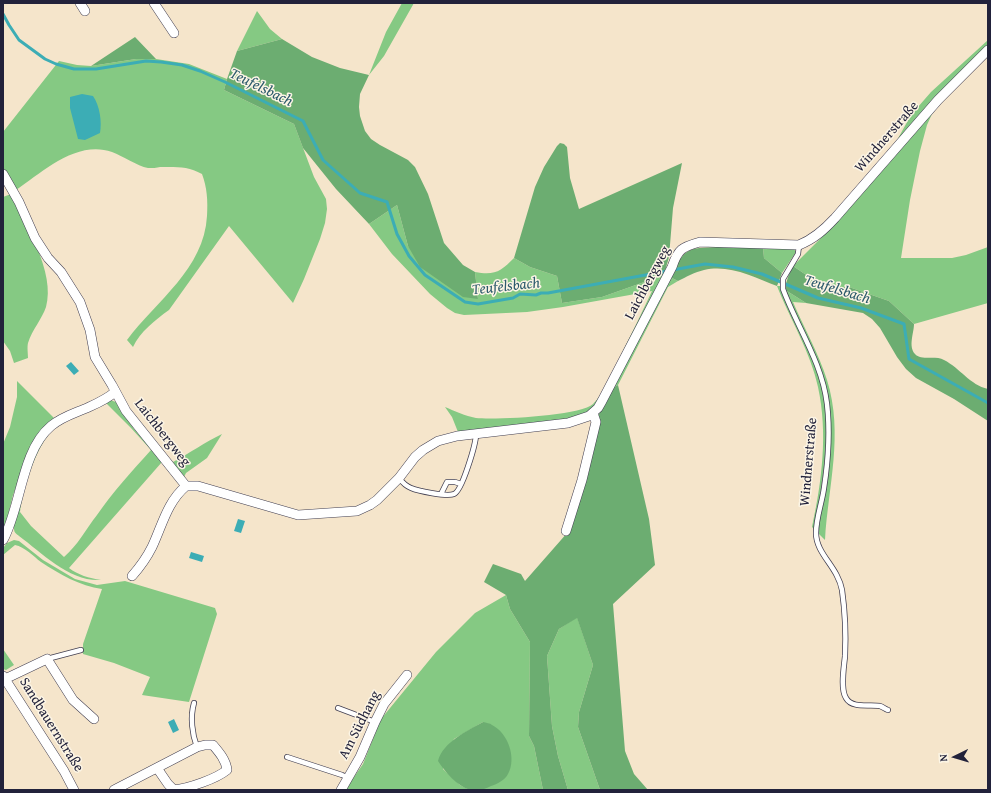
<!DOCTYPE html>
<html>
<head>
<meta charset="utf-8">
<style>
  body { margin:0 }
  #map { position:relative; width:991px; height:793px; overflow:hidden; background:#f5e5cb; font-family:"Gentium Book Plus",serif }
  canvas { display:block }
  .frame { position:absolute; inset:0; border:4px solid #22223b; pointer-events:none }
  .north { position:absolute; left:935px; top:737px; width:40px; height:40px; -webkit-text-stroke:3px #fcf5e5; paint-order:stroke; rotate:265deg; font-size:11px; font-weight:700; line-height:16px; text-align:center; color:#22223b }
  .north::after { content:''; display:block; margin:auto; width:14px; height:18px; background:#22223b; clip-path:polygon(50% 0,100% 100%,50% 72%,0 100%) }
</style>
</head>
<body>
<div id="map">
<canvas width="991" height="793"></canvas>
<div class="frame"></div>
<div class="north">N</div>
</div>
<script>
const c = document.querySelector('canvas').getContext('2d');
c.lineJoin = 'round';
function fillPath(path, color) { c.fillStyle = color; c.fill(path, 'evenodd'); }
function trace(path, color, width, dash) { c.strokeStyle = color; c.lineWidth = width; c.lineCap = dash ? 'butt' : 'round'; c.setLineDash(dash || []); c.stroke(path); }
function drawText(font, color, halo, rows, align = 'center') {
  c.font = font + ' "Gentium Book Plus",serif'; c.lineWidth = 3; c.setLineDash([]); c.textBaseline = 'middle'; c.strokeStyle = halo; c.fillStyle = color; for (const [text, x, y, turn = 0] of rows) {
    c.save(); c.translate(x, y); c.rotate((+turn || 0) * Math.PI / 180); c.textAlign = isNaN(turn) ? turn : align; if (halo) c.strokeText(text, 0, 0); c.fillText(text, 0, 0); c.restore();
  }
}
fillPath(new Path2D(`
  M402,3H414L384,56L369,75L386,32Z
  M257,11L270,29L282,39L237,51Z
  M988,40V46L896,142L911,115L931,92Z
  M136,59H156L189,64L227,79L224,90L294,124L314,177L326,199L327,209L325,223L320,239L304,279L293,303L229,226L169,310C155,320 140,332 133,347L127,340C157,300 204,269 207,216C208,201 207,187 202,174C188,166 176,167 160,167C157,168 152,168 148,168C137,166 123,156 112,152C76,140 43,172 16,190L3,168V132L59,61L77,65L91,66Z
  M942,100L932,114L927,125L920,151L910,200L901,258H952L966,255L988,247V303L914,324L889,301L849,287H824L793,266L836,223Z
  M11,194C25,223 56,273 46,307C42,319 32,330 28,343C27,347 28,354 28,358L14,363L10,351L3,341V197Z
  M397,205L408,246L478,299L475,272C495,276 501,271 514,258L530,267L557,276L562,303L602,297L664,275L596,406L580,417L458,432L452,417L445,407C455,411 465,416 476,418C495,420 581,416 593,404C605,392 612,374 619,359C630,337 641,314 652,291L563,307L527,312L464,315L455,313L447,308L430,294L392,254L369,224Z
  M763,248L794,249L796,252L782,273L764,258Z
  M670,277L678,281L668,287L618,385L614,387Z
  M777,286H780L783,296C797,327 815,358 823,392C832,433 822,488 814,529L812,527C822,481 828,433 818,387C811,353 790,319 777,286Z
  M785,287L787,291L806,303L793,302C804,328 819,354 827,380C844,434 828,487 825,540L818,533L827,469L826,390L786,292Z
  M17,381L54,418L39,432L33,444L13,495L5,528L3,531V444L10,427L17,397Z
  M110,400L116,402L134,429L162,462L69,568C78,575 89,578 101,580C70,582 42,553 19,536C17,534 14,533 14,529C12,510 36,449 48,433C52,428 60,424 65,421C59,425 53,429 49,434C34,453 23,489 20,512L31,526L64,557C78,545 86,529 97,515C113,492 132,471 151,450L131,428L105,402Z
  M222,434L207,458L186,473L184,477L176,468L173,462C190,453 205,442 222,434Z
  M14,540L19,541L43,560L75,579L97,585L125,581L215,608L217,614L189,702L142,695L150,677L114,663L83,654V644L102,589C80,586 59,574 41,562C33,556 25,547 15,545L3,555V548L7,543Z
  M506,595L510,609L530,642L529,736L534,746L543,790H474H484L483,722L454,739L443,769L460,785L470,790H345L363,764L381,719L436,652L475,613Z
  M577,617L593,665L579,712L578,727L600,790H568L558,756L552,726L547,656L559,629Z
  M3,649L14,665L6,670L3,669Z`), '#85c983');
fillPath(new Path2D(`
  M135,37L156,59H136L91,66Z
  M282,39L312,57L340,68L369,75L360,94L359,107L360,116L365,131L371,139L380,145L408,160L415,167L428,194L444,243L463,265L475,272L478,299L463,297L420,267L408,246L397,205L369,224L336,189L303,148L294,124L224,90L227,79L237,51Z
  M560,143L564,144L567,147L570,178L579,209L682,163L673,208L669,257L664,275L602,297L562,303L557,276L530,267L514,258L535,187L544,167L557,146Z
  M719,247L763,248L764,258L782,273L777,286C754,277 729,264 704,270C695,272 686,277 678,281L670,277C685,248 686,248 719,247Z
  M793,266L824,287H849L889,301L914,324C914,333 908,346 915,354C921,361 936,355 944,360C960,368 970,385 988,389V421L954,399L916,378L906,369L897,357L880,328L872,319L863,313L806,303L787,291L785,287L788,277Z
  M618,385L649,519L655,565L613,604L625,751L634,774L648,790H600L578,727L579,712L593,665L577,618L559,629L547,656L552,726L558,756L568,790H543L534,746L529,736L530,642L510,609L506,595L484,582L493,564L521,574L525,581L568,532L587,477L599,414L614,387Z
  M483,722C486,723 490,723 492,725C508,733 517,758 508,774C505,780 497,784 491,786C485,789 477,792 470,790C457,786 445,772 438,761C443,742 467,731 483,722Z`), '#6cad71');
fillPath(new Path2D(`
  M82,94L93,96C100,106 102,122 100,133L85,140L78,139L70,108V97Z
  M71,362L79,371L74,375L66,366Z
  M238,519L245,521L241,533L234,531Z
  M191,552L204,556L202,562L189,558Z
  M174,719L179,730L173,733L168,722Z`), '#3cadb5');
trace(new Path2D(`
  M3,14L9,25L19,40L45,59L56,64L74,69H96L146,61L161,62L182,65L200,71L225,82L303,121L323,160L360,193L387,202L397,234L409,256L425,275L465,302L478,304L513,298L520,294L536,295L541,293H548L705,264L733,267L762,274L818,298L861,308L904,324L909,359L988,403`), '#3cadb5', 3);
const service = new Path2D(`
  M799,245L798,254L783,279V289C797,327 822,362 827,404C830,430 828,462 824,488C822,503 816,518 816,533C816,554 838,567 842,590C845,611 846,635 845,656C844,667 840,689 846,698C852,709 870,704 880,706C883,707 885,709 888,710
  M399,478C402,482 406,486 411,488C418,491 447,497 454,494C462,491 476,444 476,434
  M441,494L447,482H455L461,484
  M47,659L81,650
  M194,703C190,717 192,734 197,747
  M338,708L375,722
  M287,757L342,775L349,778`);
const minor = new Path2D(`
  M80,3L85,11
  M154,3L174,33
  M3,174L19,202L35,238L48,258L61,272L80,302L90,330L95,357L112,385L126,411L186,486
  M186,486H198L298,515L357,511L370,505L377,500L399,478L415,457L423,450L438,441L457,436L568,423L589,416L598,408L602,401L672,267C678,249 682,247 700,242L799,245C814,239 824,230 835,218L938,100L988,50
  M566,531L582,480L596,422L593,413
  M3,540C21,508 21,451 51,426C63,416 76,413 89,407C98,403 108,398 115,392
  M132,576C140,567 147,557 152,547C162,526 167,502 186,486
  M3,676L64,771L74,790
  M5,679L47,659L73,700L94,719
  M114,790L197,747L205,745H213C219,752 226,760 227,770C216,779 189,788 174,790L168,784L157,768
  M341,790L360,757L375,722L384,704L407,675`);
trace(service, '#423f51', 6);
trace(minor, '#423f51', 10);
trace(service, '#fff', 4.5);
trace(minor, '#fff', 9);
drawText('14px', '#22223b', '#fcf5e5', [
  ["Windnerstraße",887,137,-49],
  ["Laichbergweg",648,283,-62],
  ["Laichbergweg",162,433,52],
  ["Windnerstraße",809,462,-85],
  ["Sandbauernstraße",51,725,58],
  ["Am Südhang",360,725,-63]
]);
drawText('italic 15px', '#2c5a6c', '#fcf5e5', [
  ["Teufelsbach",261,88,26],
  ["Teufelsbach",506,287,-6],
  ["Teufelsbach",837,290,17]
]);
</script>
</body>
</html>
